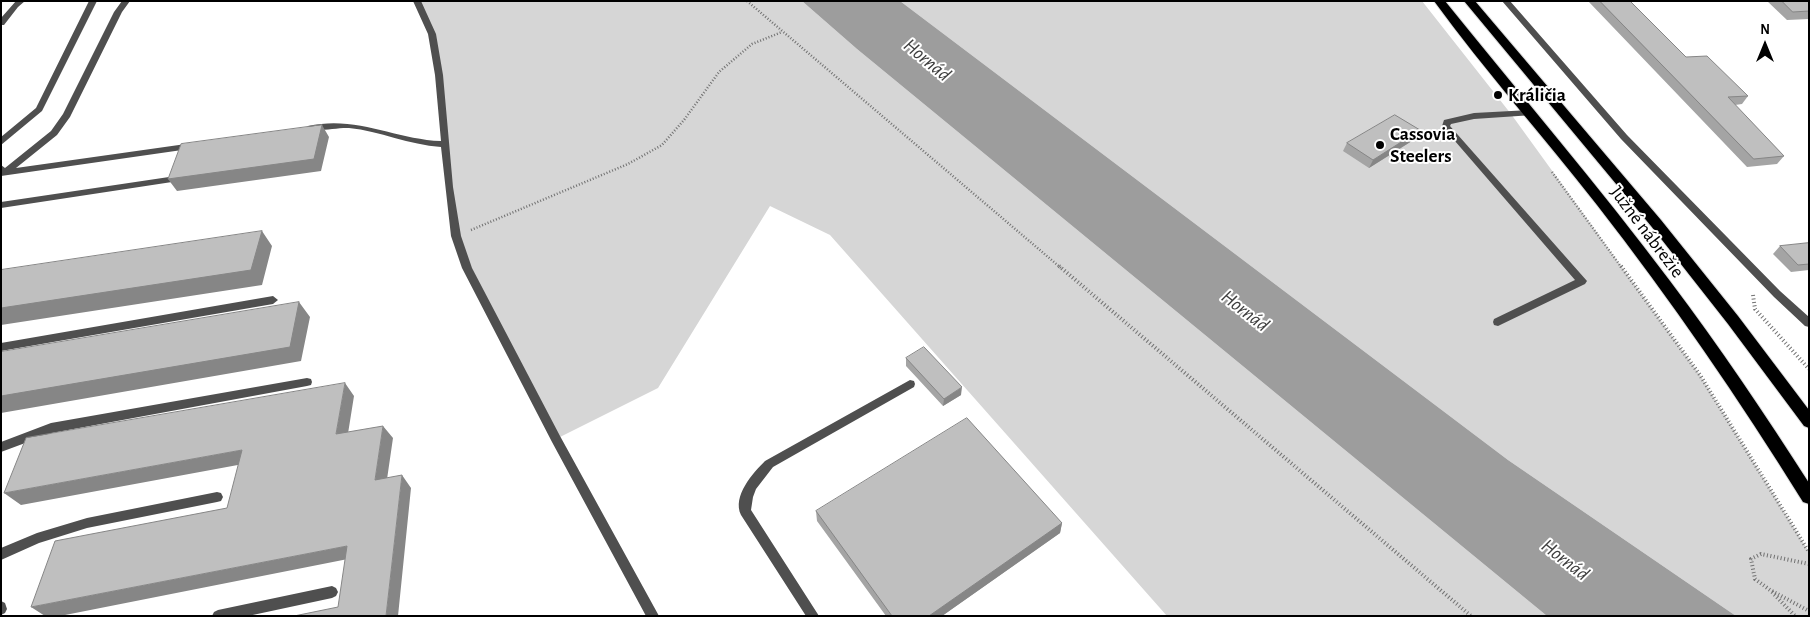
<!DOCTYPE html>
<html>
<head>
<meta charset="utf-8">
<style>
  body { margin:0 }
  #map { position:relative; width:1810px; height:617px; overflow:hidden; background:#fff; font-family:"Alegreya Sans",sans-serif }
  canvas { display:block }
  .frame { position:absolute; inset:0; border:2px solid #000; pointer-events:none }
  .north { position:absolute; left:1740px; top:20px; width:50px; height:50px; -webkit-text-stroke:4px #fff; paint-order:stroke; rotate:0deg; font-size:14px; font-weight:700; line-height:20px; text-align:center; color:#000 }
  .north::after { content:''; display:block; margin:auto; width:18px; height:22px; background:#000; clip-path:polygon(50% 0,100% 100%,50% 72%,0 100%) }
</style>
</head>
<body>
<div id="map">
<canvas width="1810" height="617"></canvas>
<div class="frame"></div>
<div class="north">N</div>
</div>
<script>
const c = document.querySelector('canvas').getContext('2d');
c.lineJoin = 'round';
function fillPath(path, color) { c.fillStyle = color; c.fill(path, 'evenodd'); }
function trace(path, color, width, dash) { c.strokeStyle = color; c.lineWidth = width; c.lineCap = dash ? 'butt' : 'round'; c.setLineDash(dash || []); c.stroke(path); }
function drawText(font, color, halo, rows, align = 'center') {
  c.font = font + ' "Alegreya Sans",sans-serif'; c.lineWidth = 4; c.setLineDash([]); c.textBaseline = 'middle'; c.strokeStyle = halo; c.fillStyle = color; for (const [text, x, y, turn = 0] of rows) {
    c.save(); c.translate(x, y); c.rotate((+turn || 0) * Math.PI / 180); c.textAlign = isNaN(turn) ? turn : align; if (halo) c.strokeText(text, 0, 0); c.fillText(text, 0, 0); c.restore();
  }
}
fillPath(new Path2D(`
  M417,1H802L857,49L1547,616H1167L830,235L770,206L658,388L556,439L456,236L432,34Z
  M900,1H1422L1511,114L1700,375L1809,552V616H1736L1508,460Z`), '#d6d6d6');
fillPath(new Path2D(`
  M802,1H900L1508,460L1736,616H1547L857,49Z`), '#9d9d9d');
const trunk = new Path2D(`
  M1434,1H1445C1520,94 1598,185 1670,281C1719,346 1765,414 1809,483V504L1803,502C1739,399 1671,300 1597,205C1543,136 1485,71 1434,1Z
  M1464,1H1475L1661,220L1738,316L1809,410V428L1804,426L1728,324L1651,226Z`);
trace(trunk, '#dbdbdb', 2);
trace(new Path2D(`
  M747,1L1061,268
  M1552,172L1622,268
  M471,230L628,164L662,145L684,120L719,72L752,44L782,32`), '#717171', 2.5, [1, 2]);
trace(new Path2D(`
  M1059,266L1471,616
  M1621,266L1700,375L1809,552
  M1753,295L1755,309L1809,369
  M1809,564L1761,554L1751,559L1755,579L1770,590L1809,611
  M1772,592L1795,616`), '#717171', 4, [1, 2.5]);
fillPath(new Path2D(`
  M16,1H25L18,7L4,25H1V18Z
  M89,1H97L42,111L1,145V137L36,108Z
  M122,1H130L122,12L70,117L57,135L16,168L193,143L196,144L197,146L196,148L1,176V165L5,168L51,131L63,114L114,12Z
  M413,1H421L436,34L443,75L453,187L461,236L472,268L560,436L659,616H646L552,442L462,268L451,236L441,147C409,145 380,131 349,128C339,127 313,133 307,128L308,126C356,115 394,139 441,141L435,75L428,34Z
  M1530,110L1534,113L1533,115L1474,119L1451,124L1450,126L1587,281L1585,284L1498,326L1494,325L1493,322L1494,319L1575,280L1442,126L1444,120L1474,113Z
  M169,177L173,180L172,182L1,208V202Z
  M273,296L278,300L273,304L1,351V343Z
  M307,378L311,379L312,382L311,385L307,386L52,433L1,452V442L51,423Z
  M910,380L914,381L915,384L914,387L773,467L756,489L753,497L751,510L819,616H806L741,515C732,496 753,473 765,461Z
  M217,492L221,493L223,497L221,501L217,502L87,528L39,543L1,560V548L37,533L87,518Z
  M332,586L336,588L338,592L336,596L332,598L248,616H212L214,612L218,610Z
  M1,601L5,603L7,609L5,613L1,615Z`), '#4f4f4f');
fillPath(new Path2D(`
  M1502,1H1510L1627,135L1780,291L1809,317V327L1805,326L1774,297L1621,139Z`), '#4f4f4f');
fillPath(trunk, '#000');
fillPath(new Path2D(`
  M1588,1H1630L1686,57L1748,96L1742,104L1735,105L1784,156L1777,164L1747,167Z
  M1767,1H1809V19L1787,20Z
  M1420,130L1415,139L1369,168L1343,151L1347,143Z
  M1809,243V270L1791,272L1773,254L1780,246Z
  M906,358L961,395L943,406L906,366Z
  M816,511L1062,523L1060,533L942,616H886L817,521Z`), '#a4a4a4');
fillPath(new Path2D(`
  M322,125L329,137L321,171L177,191L168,179Z
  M1420,130L1415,139L1369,168L1373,160Z
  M262,231L272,246L262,285L1,325V308Z
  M299,302L310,317L301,361L1,413V396Z
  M345,383L354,396L346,446L336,434Z
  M962,387L961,395L943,406L944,399Z
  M383,426L393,438L385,493L375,480Z
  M242,450L254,462L21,505L4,493Z
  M402,475L411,488L398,616H386Z
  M1062,523L1060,533L942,616H929Z
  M347,546L358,557L60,616H45L31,607Z`), '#868686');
const building = new Path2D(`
  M1600,1H1630L1686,57L1707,56L1748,96L1728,97L1784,156L1754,159Z
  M1782,1H1809V11L1793,12Z
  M1395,115L1420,130L1373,160L1347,143Z
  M322,125L314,159L168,179L181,144Z
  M262,231L251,270L1,308V270Z
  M1809,243V264L1798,265L1780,246Z
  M299,302L290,347L1,396V352Z
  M924,347L962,387L944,399L906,358Z
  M345,383L336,434L383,426L375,480L402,475L386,616H294L338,607L347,546L31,607L55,541L227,508L242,450L4,493L26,438Z
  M967,418L1062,523L929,616H892L816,511Z`);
fillPath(building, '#bfbfbf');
trace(building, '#868686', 1);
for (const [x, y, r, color] of [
  [1498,95,5,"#000"],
  [1380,145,5,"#000"]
]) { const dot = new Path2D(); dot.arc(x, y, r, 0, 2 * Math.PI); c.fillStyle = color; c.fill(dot); trace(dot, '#fff', 2); }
drawText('bold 19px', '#000', '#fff', [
  ["Králičia",1508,95],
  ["Cassovia",1390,134],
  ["Steelers",1390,156]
], 'left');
drawText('19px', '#000', '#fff', [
  ["Južné nábrežie",1647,232,53]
]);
drawText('italic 20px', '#3e3e3e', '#fff', [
  ["Hornád",927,60,40],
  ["Hornád",1245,311,38],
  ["Hornád",1565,560,38]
]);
</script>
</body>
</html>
